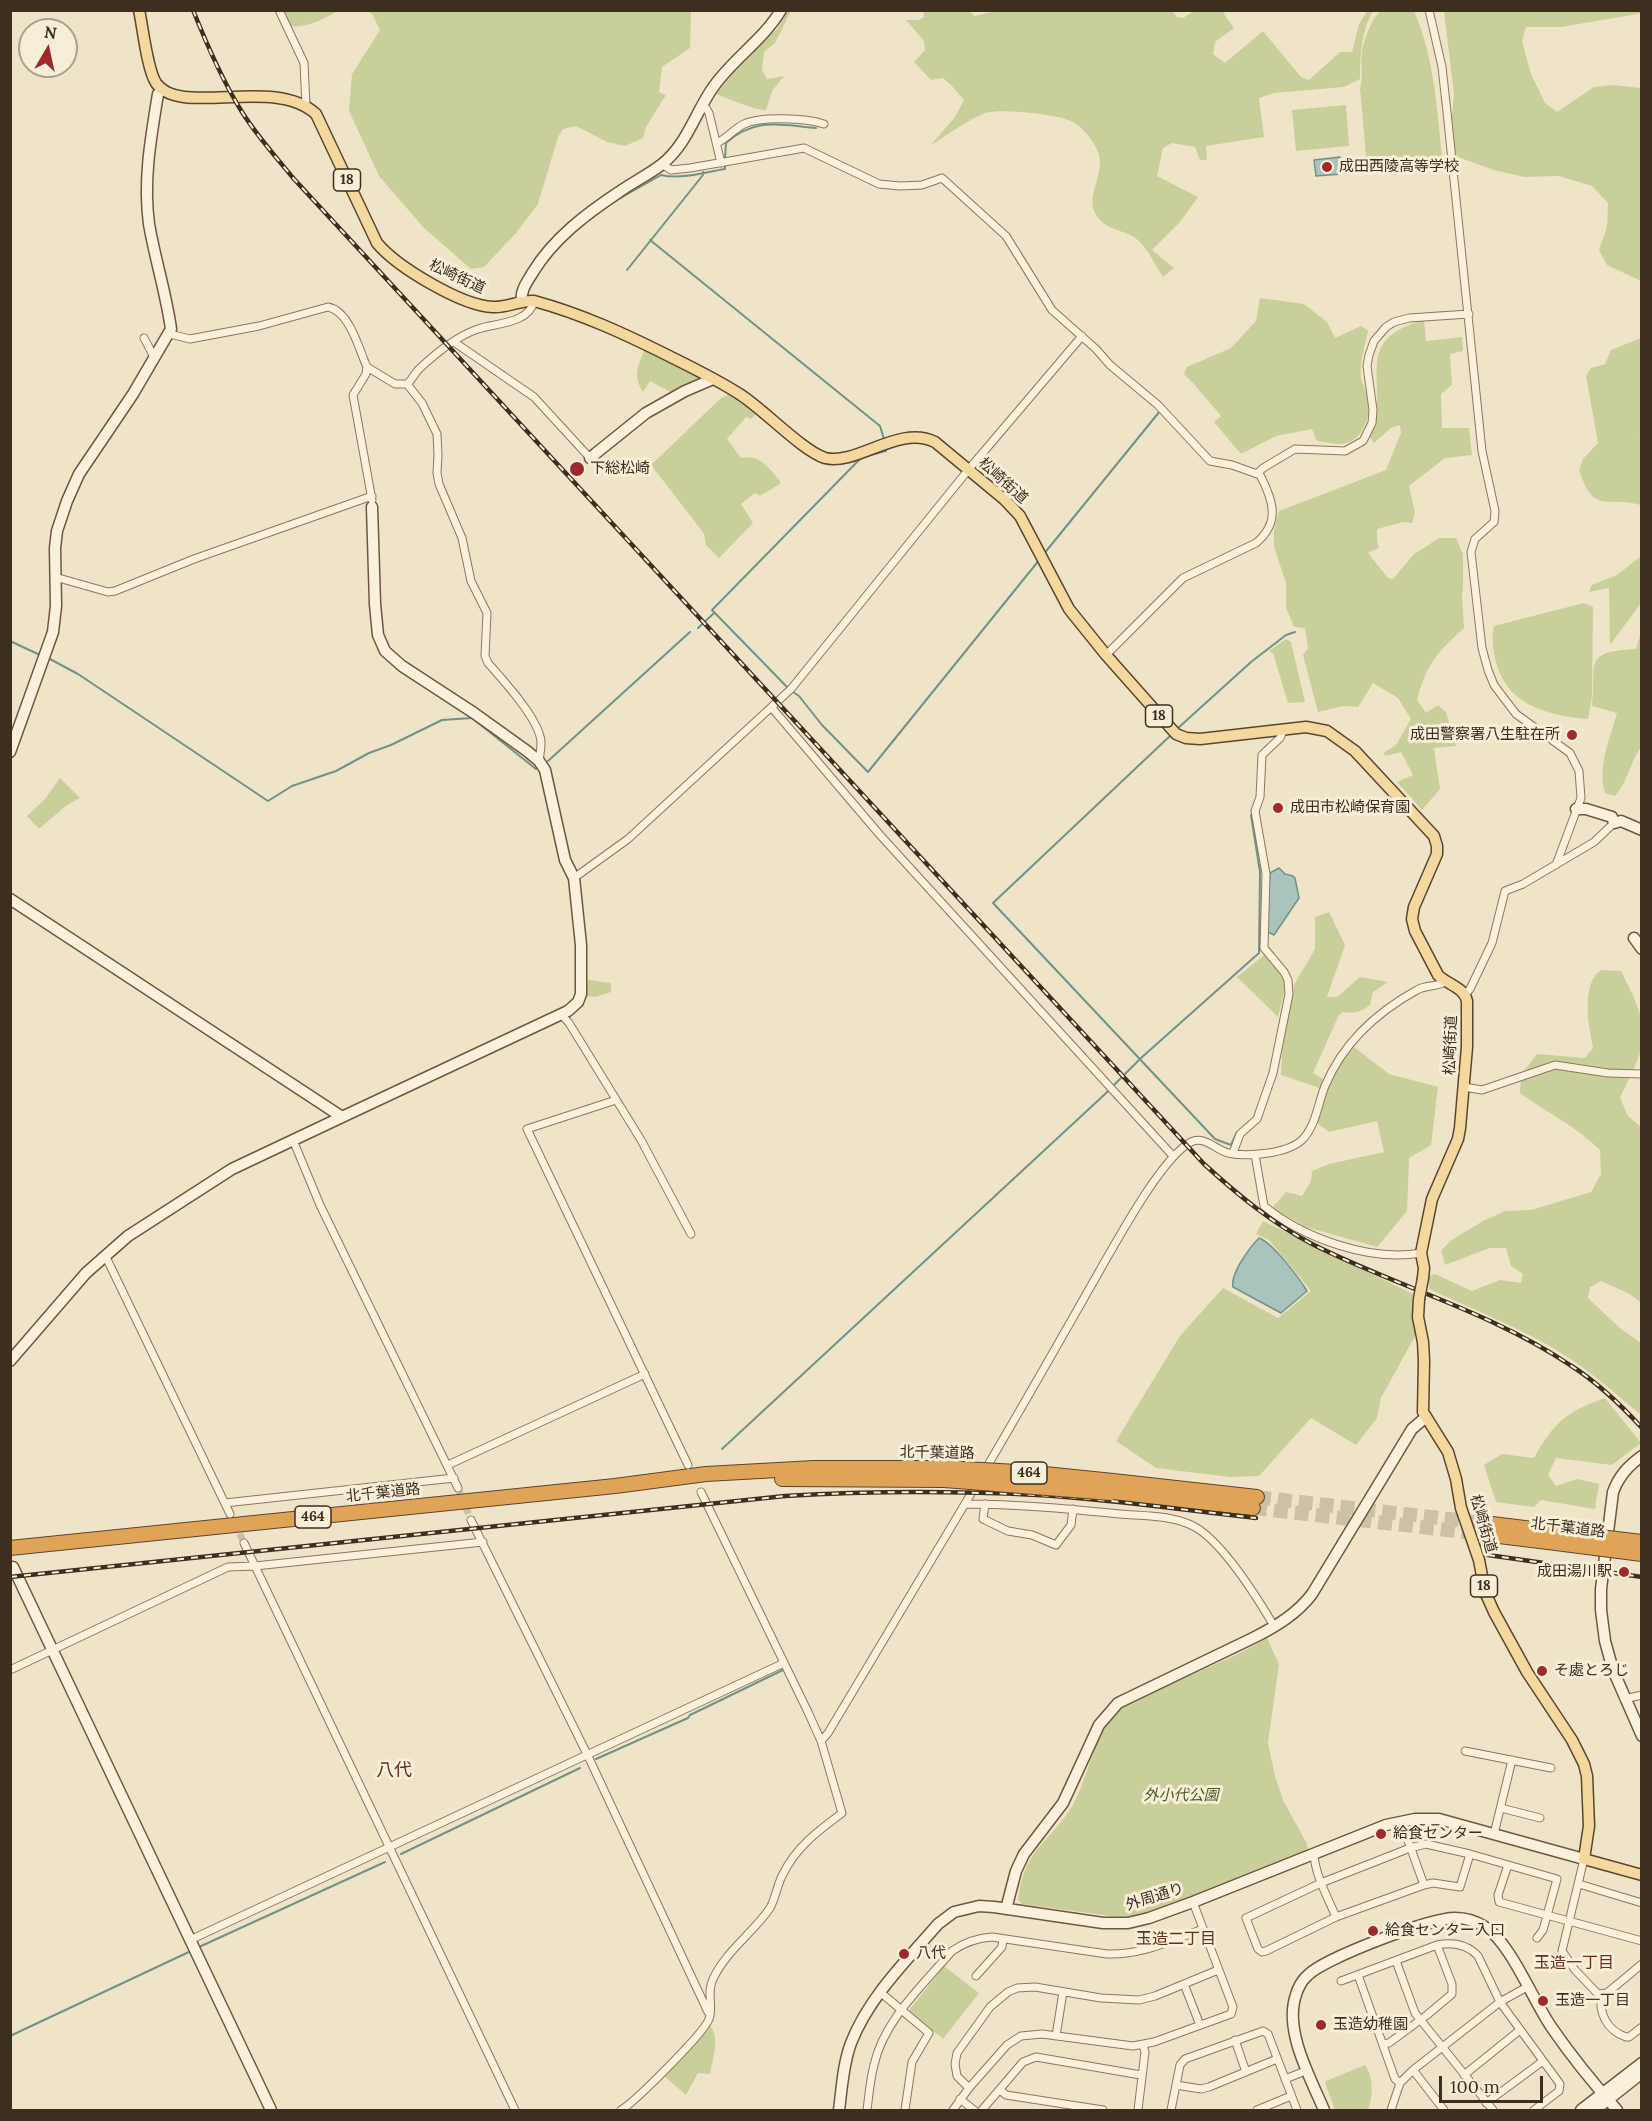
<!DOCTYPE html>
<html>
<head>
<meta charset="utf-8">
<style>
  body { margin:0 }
  #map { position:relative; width:1652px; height:2121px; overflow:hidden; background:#f0e4c8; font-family:Lora,serif }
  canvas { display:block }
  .frame { position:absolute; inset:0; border:12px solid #3d2e20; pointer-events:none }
  .north { position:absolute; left:18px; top:18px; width:60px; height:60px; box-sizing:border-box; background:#f7eed8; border:2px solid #ada18e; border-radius:50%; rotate:9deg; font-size:16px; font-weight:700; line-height:24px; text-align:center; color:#3d2e20 }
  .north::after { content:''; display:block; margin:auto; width:21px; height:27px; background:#9e2a2b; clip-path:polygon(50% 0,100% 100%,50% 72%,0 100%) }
  .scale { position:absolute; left:1439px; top:2076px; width:104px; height:27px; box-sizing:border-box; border:3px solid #3d2e20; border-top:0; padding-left:8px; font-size:18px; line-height:21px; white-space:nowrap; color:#3d2e20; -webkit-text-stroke:4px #f7eed8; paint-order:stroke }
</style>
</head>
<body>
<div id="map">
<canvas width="1652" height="2121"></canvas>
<div class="frame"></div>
<div class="north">N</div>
<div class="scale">100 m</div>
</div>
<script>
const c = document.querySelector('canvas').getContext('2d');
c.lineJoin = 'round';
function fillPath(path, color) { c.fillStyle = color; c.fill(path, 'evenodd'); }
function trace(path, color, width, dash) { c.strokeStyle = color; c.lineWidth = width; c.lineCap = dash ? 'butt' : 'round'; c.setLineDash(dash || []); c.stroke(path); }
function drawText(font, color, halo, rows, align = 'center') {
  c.font = font + ' Lora,"Noto Sans JP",serif'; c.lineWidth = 6; c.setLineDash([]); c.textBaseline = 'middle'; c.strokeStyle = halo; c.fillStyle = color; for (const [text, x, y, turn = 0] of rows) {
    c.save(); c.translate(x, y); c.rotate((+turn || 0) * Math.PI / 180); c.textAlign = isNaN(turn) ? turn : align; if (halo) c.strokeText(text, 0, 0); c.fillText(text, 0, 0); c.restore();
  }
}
fillPath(new Path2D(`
  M277,11H338C321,20 306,29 285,26Z
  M366,11H691L690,48L662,67L659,92L666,95L646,127L643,138L625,146L607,142L576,126L563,129L558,137L538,204L516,233L484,267L471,269L423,227L379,176L349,111L352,74L380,30L372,14Z
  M786,11H791L775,43L764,52L762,70L767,79L784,76L772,91L766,110C754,110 729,99 716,94L740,64L778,28Z
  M923,11H969L975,16L999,10H1171L1177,17L1183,18L1194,11H1222L1234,28L1215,42L1213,54L1225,63L1263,31L1301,77L1309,80L1340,52H1352L1359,24L1367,11H1373C1361,32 1360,54 1360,79L1344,87L1274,93L1259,98L1264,137L1206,146L1207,160H1200L1195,147L1172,143L1163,148L1157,176L1198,197L1180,222L1152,250L1174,268L1163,277C1156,266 1149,252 1140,242C1126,228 1106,233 1095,213C1086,196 1104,175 1099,155C1095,142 1083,127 1071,121C1057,114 999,108 985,113C966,121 947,135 930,146L955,117L964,100L952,86L943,78L931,80L914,62L925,50L924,41L906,20H918L924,17Z
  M1380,11H1414C1435,59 1437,112 1443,164L1390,169L1389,165L1367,167L1360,88C1364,75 1360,63 1362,50C1365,36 1371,21 1380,11Z
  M1444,11H1641V13L1638,14L1561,27H1526L1522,41L1531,74L1545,103L1557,112L1594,87L1613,85L1641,88V281L1607,265L1599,250L1607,227L1608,203L1592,186L1559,176L1524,177L1494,170L1455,156L1450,133L1454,95Z
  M1346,105L1349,146L1296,151L1292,110Z
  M1260,298L1304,304L1327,322L1335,338L1361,326L1368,331C1365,345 1359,363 1361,378C1363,387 1369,395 1369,405C1369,422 1360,443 1341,444C1333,444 1325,442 1317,441L1312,429L1276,436L1241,454L1214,422L1221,416L1193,383L1184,374L1187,367L1231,348L1256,321Z
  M1424,320L1426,341L1462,337L1463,351L1450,354L1452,385L1441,394L1442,428H1469L1472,455L1445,458L1409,486L1415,512L1412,523L1403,522L1377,529V541L1379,548L1368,553L1388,578L1393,579L1413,555L1439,538H1456L1463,554V590L1462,594L1464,628C1438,652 1426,664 1417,700L1426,713L1438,705L1446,712L1456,746L1434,748L1440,789L1422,810L1397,782L1413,775L1401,752L1386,756L1383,753L1396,745L1411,719L1398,698L1373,683L1358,707L1343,706L1318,712L1303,655L1308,648L1305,628L1294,627L1286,608V583L1274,547V529L1279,511L1386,470L1401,433L1400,425L1391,428L1374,443L1370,437C1393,385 1347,341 1424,320Z
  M1641,338L1642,436L1639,438L1642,441L1641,505C1605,496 1594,515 1579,470L1583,459L1598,443L1586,376L1591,368L1605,364L1611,350Z
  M645,349L701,377L700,382L672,393L650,381L643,392C632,375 638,366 645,349Z
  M732,392L758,412L751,419L746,417L727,439L741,458C760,454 769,468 780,481V484L760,496L755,493L741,504L753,523L719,558L706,545L704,534L699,527L651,465L720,399Z
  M1641,556V603L1610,645L1609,588L1589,592L1592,585L1617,575Z
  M1584,603L1593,607L1592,696L1588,719C1546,715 1505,705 1495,658C1493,648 1491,637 1494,626Z
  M1641,634V747C1631,761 1626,785 1615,796L1605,793C1597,768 1610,738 1617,713L1592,706C1597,662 1582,652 1636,649L1640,635Z
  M1286,639L1291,642L1305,702L1288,703L1273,653L1269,651Z
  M60,778L80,798L67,805L39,829L27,816L45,799Z
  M1329,912L1345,945L1327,997H1337L1360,977L1388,982L1373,992L1370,1005C1361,1012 1354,1014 1342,1012L1338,1017L1313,1073L1329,1083L1350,1049L1354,1047L1389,1074L1438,1087L1431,1145L1409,1158L1407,1211L1377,1247L1306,1227L1272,1208L1286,1192L1302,1196L1311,1181L1312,1171L1329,1164L1384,1152L1377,1121L1329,1132L1317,1123L1325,1090L1281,1075L1283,1036L1294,985L1315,949V917Z
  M1264,955L1284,979V993L1278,1017L1237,977Z
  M1601,970L1621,971C1633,995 1649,1023 1641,1050C1636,1067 1627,1082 1620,1098L1628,1116L1641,1127V1303L1630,1294L1601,1281L1590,1287L1588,1298L1621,1329L1641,1343V1415C1618,1396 1595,1375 1569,1358C1525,1329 1476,1311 1429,1289V1276L1435,1274L1472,1291L1500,1280L1521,1283L1523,1274L1511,1266L1506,1248H1490L1445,1265L1441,1251L1450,1241L1483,1221L1505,1211L1531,1210L1591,1192L1601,1174L1600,1150C1577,1127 1546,1112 1520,1093L1521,1075L1537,1054L1585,1058L1593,1048C1589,1027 1580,985 1601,970Z
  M588,980L611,983V992L595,997L585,996Z
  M1263,1221L1413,1294L1419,1329L1381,1398L1377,1418L1356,1445L1311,1418L1259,1476L1230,1477L1156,1468L1116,1441L1180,1336L1223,1288L1278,1318L1311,1291L1269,1240L1256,1234Z
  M1605,1398L1641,1443L1612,1465L1556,1458L1548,1475L1556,1486L1577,1479L1599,1484L1595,1509L1541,1500L1534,1507L1496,1502L1484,1465L1502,1454L1534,1458C1554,1422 1566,1412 1605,1398Z
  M1267,1638L1279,1664L1268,1743L1275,1776L1283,1800L1307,1844L1308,1850L1182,1901L1136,1916L1118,1917L1022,1904L1018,1900C1024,1851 1044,1847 1069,1811C1089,1781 1091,1739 1116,1713C1129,1699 1156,1691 1172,1683C1205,1669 1237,1656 1267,1638Z
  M944,1966L979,1993L943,2039L910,2012V2009Z
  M710,2025C720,2039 713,2058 710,2074L698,2073L686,2095L664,2076Z
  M1365,2065C1374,2077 1373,2097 1368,2110H1335L1325,2083L1326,2081Z`), '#c9cf9b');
const water = new Path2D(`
  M1340,157L1342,174L1316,176L1314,160Z
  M1279,868L1285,874L1293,876L1295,878L1299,898L1274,935L1266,931L1270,873Z
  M1259,1238C1272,1242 1299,1278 1307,1291L1281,1313L1233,1287C1230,1274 1250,1247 1259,1238Z`);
fillPath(water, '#a9c4bc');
trace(water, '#6f938a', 1.5);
trace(new Path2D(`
  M725,159L726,143C754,117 781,125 816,128
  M610,204L661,175C681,180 705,172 725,169V165
  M650,240L880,426L884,439
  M627,270L703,175V172
  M1043,555L1160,411
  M698,628L714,613
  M10,641L40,655
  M48,658L78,674L268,801L292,786L336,771L369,753L391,745L442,720L472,718L536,769L538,767
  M788,688L712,610L857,462L863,457L886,451V448
  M793,692L799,696L822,725L868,772L1040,559
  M1177,729L1251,662L1286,635L1295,632
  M1171,735L993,903L1215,1139L1231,1145L1237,1132
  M548,761L690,632
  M722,1449L1104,1095L1141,1058L1259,953L1260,872L1251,815
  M596,1759L688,1718L690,1715L785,1669
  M401,1854L580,1768
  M199,1947L385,1862
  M10,2036L191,1951`), '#6f938a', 2);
trace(new Path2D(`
  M458,1488L471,1520
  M235,1524L244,1543`), '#ccc0a6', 7, [7, 3.5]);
trace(new Path2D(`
  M1257,1497L1492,1524
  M1253,1508L1491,1535`), '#ccc0a6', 14, [14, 7]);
const street = new Path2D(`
  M279,10L304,63L306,106
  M1429,10L1442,67L1447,112L1482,451L1495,511L1494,522L1475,539L1471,552L1482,648L1488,670L1494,685L1516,714L1570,753L1579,771L1581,798L1556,865
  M701,107L706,108L709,113L721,163
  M717,143C727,138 734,129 744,124C761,116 806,118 824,124
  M662,164L671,170L690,168L804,148L879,184L900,186L922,185L942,178L1006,236L1052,310L1096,349L1110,365L1158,405L1210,461L1232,465L1260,475C1273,500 1281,522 1256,543L1183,578L1106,655
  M170,334L190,339L259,326L328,307C350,311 359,350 367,367L395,384H407C412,380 414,374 419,369C435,354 457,336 478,329C495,323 529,324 534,301
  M144,338L154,357
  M454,342L534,397L590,458
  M367,367L366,374L353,395L372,500
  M407,384L422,403L437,434L438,455L437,473L439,484L462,538L471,581L487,613L485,656L488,663C503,680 540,720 541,742C541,748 540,755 539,761
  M1258,473L1263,468L1295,449L1345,451L1363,441L1372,423L1373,410L1367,366L1369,355L1374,341L1386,327L1394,322L1409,318L1469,314
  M55,577L108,592L115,591L194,559L372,496
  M772,708L880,835L1173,1156
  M574,878L628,839L791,689L969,469L1082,336
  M1465,995L1470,989L1492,943L1505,891L1523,884L1594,842L1614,823
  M561,1014L569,1023L641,1140L691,1234
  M1464,1087L1482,1090L1555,1065L1608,1073L1642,1074
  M616,1100L527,1129L688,1465
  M293,1140L320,1205L458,1488
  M1233,1153L1240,1134L1257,1119L1273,1073L1289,994L1288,980L1284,972L1264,948L1266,874L1255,811L1260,797L1262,755L1280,738L1284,729
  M1255,1155L1264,1206C1303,1238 1370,1262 1421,1253
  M105,1255L230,1514
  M448,1465L645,1374
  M985,1470C1024,1404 1062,1337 1100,1270C1118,1239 1162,1157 1191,1142C1204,1135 1216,1150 1228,1153C1247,1157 1287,1154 1302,1140C1316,1126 1318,1103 1325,1086C1343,1043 1377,1012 1417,990C1425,985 1434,987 1443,983V980
  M225,1503L454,1478
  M965,1504C1017,1504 1068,1509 1120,1514C1145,1516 1173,1515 1195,1527C1223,1543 1258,1599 1274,1626
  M985,1504L983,1519L1008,1531L1032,1535L1056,1545L1071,1525L1073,1509
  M471,1520L588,1756L708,2012
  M244,1543L515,2110
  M10,1670L228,1567L255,1566L483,1542
  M1624,1699L1642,1695
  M821,1741L828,1733L978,1482
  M1465,1751L1551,1768
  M1501,1808L1540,1818
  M1401,1821L1424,1885
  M1494,1834L1512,1760
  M1314,1854C1315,1875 1328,1898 1336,1917
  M1470,1854L1460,1887L1433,1883L1424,1885L1336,1917L1266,1951L1262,1952L1258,1949L1246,1918L1321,1883L1410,1848L1426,1844L1470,1854L1557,1879L1543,1930L1537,1938
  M1584,1859L1562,1951L1575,1970L1598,1994L1607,1993L1642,1964
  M1508,1865L1498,1895L1499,1902L1642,1941
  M1579,1884L1642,1903
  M190,1940L784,1663
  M1396,1961L1415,2013L1493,2110
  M1358,1975L1395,2079L1400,2083
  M976,1976L1002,1947L1003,1939
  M1341,1981L1437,1945C1452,1942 1467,1944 1478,1956L1500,2002L1560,2084L1559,2091L1534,2110
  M1184,1984L1200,2025
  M880,1992L929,2033L912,2062L905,2110
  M1601,1994C1599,2013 1606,2030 1626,2037H1629L1642,2027
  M1056,2036L1063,1992
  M1235,2040L1246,2072
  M1383,2044L1389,2043L1427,2015L1452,1994V1984L1437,1945
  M1413,2070L1444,2110
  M1464,2075L1520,2030
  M1285,2079L1308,2070
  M1176,2085L1201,2089L1209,2087L1277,2059
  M969,2088L957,2076L955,2064L957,2053L990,2007L1008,1992L1017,1988L1035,1987L1101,1998L1139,2000L1155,1996L1218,1970
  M1000,2090L1006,2095L1103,2110
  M960,2099L974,2110
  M1486,2103L1543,2061
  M621,2110C635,2102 705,2032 709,2019C714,2007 706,1993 713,1979C726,1951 753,1933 770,1908C776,1897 777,1885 783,1874C796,1847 818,1831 842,1813L821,1741L808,1712L701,1492
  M867,2110C869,2095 870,2080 874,2065C884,2020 923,1985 952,1951C965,1942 977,1938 992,1937L1107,1954C1143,1955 1170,1941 1203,1929
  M953,2110L969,2088L1007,2045L1021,2036L1042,2034L1133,2046L1154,2042L1231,2014L1233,2007L1193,1902
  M982,2110L1023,2062L1036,2057L1141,2075
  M1138,2110L1145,2052L1143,2045
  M1171,2110L1180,2065L1185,2059L1263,2031L1268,2034L1297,2110
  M1257,2110L1291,2096
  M1391,2110L1400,2083L1413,2070L1500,2002L1527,1987`);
const secondary = new Path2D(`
  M522,301C520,290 528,281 533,272C554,238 586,214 619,192C633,182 648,175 661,165C688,144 695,112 714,86C734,58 763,40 781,10
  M590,458L646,413L685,391L713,379
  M10,752L53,632L56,606L55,548L57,531L67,501L79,474L133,394L171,329C166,293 155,259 149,224C143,180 151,137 158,94L162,89
  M1576,809H1586L1612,817L1614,823L1621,821L1642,830
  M10,899L342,1117L232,1169L128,1236L86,1273L10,1361
  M1634,938L1642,949
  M342,1117L568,1011L578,1002L581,994V945L574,878L565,860L545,770L539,761L527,751L474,713L402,666L385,651L378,635L375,604L372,507
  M1642,1456C1628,1466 1619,1476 1613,1492L1601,1589V1610L1605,1641L1613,1670L1642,1736
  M13,1567L271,2110
  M1006,1909L1016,1871L1024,1854L1063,1803L1099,1725L1118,1703L1253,1638C1275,1627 1297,1614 1312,1594L1412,1429L1426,1417
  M839,2110C842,2088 843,2064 851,2043C869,1997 906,1961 938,1924L954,1912L979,1906L994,1907L1103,1923H1128L1149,1918L1193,1902L1386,1825L1415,1819H1439L1584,1859
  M1324,2110C1311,2079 1285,2033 1295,1998C1297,1990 1301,1981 1308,1975C1325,1958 1430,1918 1455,1918C1465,1918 1476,1921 1485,1927C1511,1943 1533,2001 1552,2028C1572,2057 1594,2084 1617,2110
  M1581,2110L1642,2063
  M1595,2110L1642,2073`);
const primary = new Path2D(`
  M139,10C143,28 147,69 156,83C180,118 274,75 316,114L377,243C397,267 462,306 493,307C507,308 519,300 534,301C582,314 625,334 669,356C693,368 718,380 741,395C764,410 803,451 825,458C857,466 899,424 935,442L1005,500L1020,516L1069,609L1106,655L1176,734L1186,738L1200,739L1306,727L1327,731L1355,751L1434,836L1437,846V854L1414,907L1412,919L1415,931L1438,975C1448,985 1464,987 1467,1001V1047L1460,1128L1458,1139L1432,1199L1421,1253L1424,1268L1423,1278
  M1419,1299L1418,1317L1423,1342L1424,1361L1423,1412L1448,1452L1456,1479L1461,1508L1479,1560L1485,1592L1494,1612L1527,1672L1572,1740L1584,1764L1587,1776L1589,1826L1584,1859L1642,1875`);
const highway = new Path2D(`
  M782,1479L944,1480
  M1113,1481L1257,1497
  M1111,1493L1253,1508
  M1492,1524L1557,1532
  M1491,1535L1556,1543
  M10,1548L615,1486L706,1474L814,1468H946`);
trace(street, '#8d765c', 9);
trace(secondary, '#6f573f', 13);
trace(primary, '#5b4430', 13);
trace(highway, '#5b4430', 16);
trace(street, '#faf1dc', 7);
trace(secondary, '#faf1dc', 10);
trace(primary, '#f3d9a0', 10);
trace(highway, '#e0a458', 14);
const rail = new Path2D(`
  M193,10C207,45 222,80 242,112C257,136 276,157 294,179L1204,1164C1238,1195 1273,1224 1314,1245C1398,1287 1491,1312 1570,1365C1597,1382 1620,1404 1642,1428
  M1488,1555L1642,1577
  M10,1577L785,1496C869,1491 953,1491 1037,1495C1110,1499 1183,1510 1256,1518`);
trace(rail, '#3d2e20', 4.5);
trace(rail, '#f7eed8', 2, [7]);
const primaryBridge = new Path2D(`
  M1419,1299L1423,1278`);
const highwayBridge = new Path2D(`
  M946,1468L1035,1473L1113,1481
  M944,1480L1111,1493
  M1557,1532L1642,1542
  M1556,1543L1642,1554`);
trace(primaryBridge, '#5b4430', 13, []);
trace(highwayBridge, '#5b4430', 16, []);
trace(primaryBridge, '#f3d9a0', 10);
trace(highwayBridge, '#e0a458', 14);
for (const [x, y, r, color] of [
  [1327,167,6,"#9e2a2b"],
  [577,469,8,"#9e2a2b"],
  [1572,735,6,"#9e2a2b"],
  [1278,808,6,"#9e2a2b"],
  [1624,1572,6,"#9e2a2b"],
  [1542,1671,6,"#9e2a2b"],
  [1381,1834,6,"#9e2a2b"],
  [1373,1931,6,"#9e2a2b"],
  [904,1954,6,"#9e2a2b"],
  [1543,2001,6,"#9e2a2b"],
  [1321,2025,6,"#9e2a2b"]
]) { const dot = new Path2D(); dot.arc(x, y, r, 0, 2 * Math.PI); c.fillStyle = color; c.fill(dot); trace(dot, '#f7eed8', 2); }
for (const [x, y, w] of [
  [347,180,27],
  [1159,716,27],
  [1029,1473,36],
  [313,1517,36],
  [1484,1586,27]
]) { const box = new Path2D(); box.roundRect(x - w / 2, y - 11, w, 22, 4.5); c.fillStyle = '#f7eed8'; c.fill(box); trace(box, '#3d2e20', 1.5); }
drawText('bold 14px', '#3d2e20', null, [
  ["18",347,180],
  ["18",1159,716],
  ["464",1029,1473],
  ["464",313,1517],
  ["18",1484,1586]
]);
drawText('15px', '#3d2e20', '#f7eed8', [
  ["成田西陵高等学校",1339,167],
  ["下総松崎",590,469],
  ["成田警察署八生駐在所",1560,735,"right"],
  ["成田市松崎保育園",1290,808],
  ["成田湯川駅",1612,1572,"right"],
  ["そ處とろじ",1554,1671],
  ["給食センター",1393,1834],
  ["給食センター入口",1385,1931],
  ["八代",916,1954],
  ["玉造一丁目",1555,2001],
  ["玉造幼稚園",1333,2025]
], 'left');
drawText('15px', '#3d2e20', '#f7eed8', [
  ["松崎街道",457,277,25],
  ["松崎街道",1003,481,42],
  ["松崎街道",1451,1045,-88],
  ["北千葉道路",937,1453,1],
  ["北千葉道路",383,1493,-6],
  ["松崎街道",1483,1524,74],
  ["北千葉道路",1568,1528,7],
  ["外周通り",1155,1897,-17]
]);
drawText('italic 15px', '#4d5a26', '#f7eed8', [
  ["外小代公園",1181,1796]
]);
drawText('16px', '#6b2e1e', '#f7eed8', [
  ["玉造二丁目",1176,1939],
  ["玉造一丁目",1574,1963]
]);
drawText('18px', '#6b2e1e', '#f7eed8', [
  ["八代",394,1771]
]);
</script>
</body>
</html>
